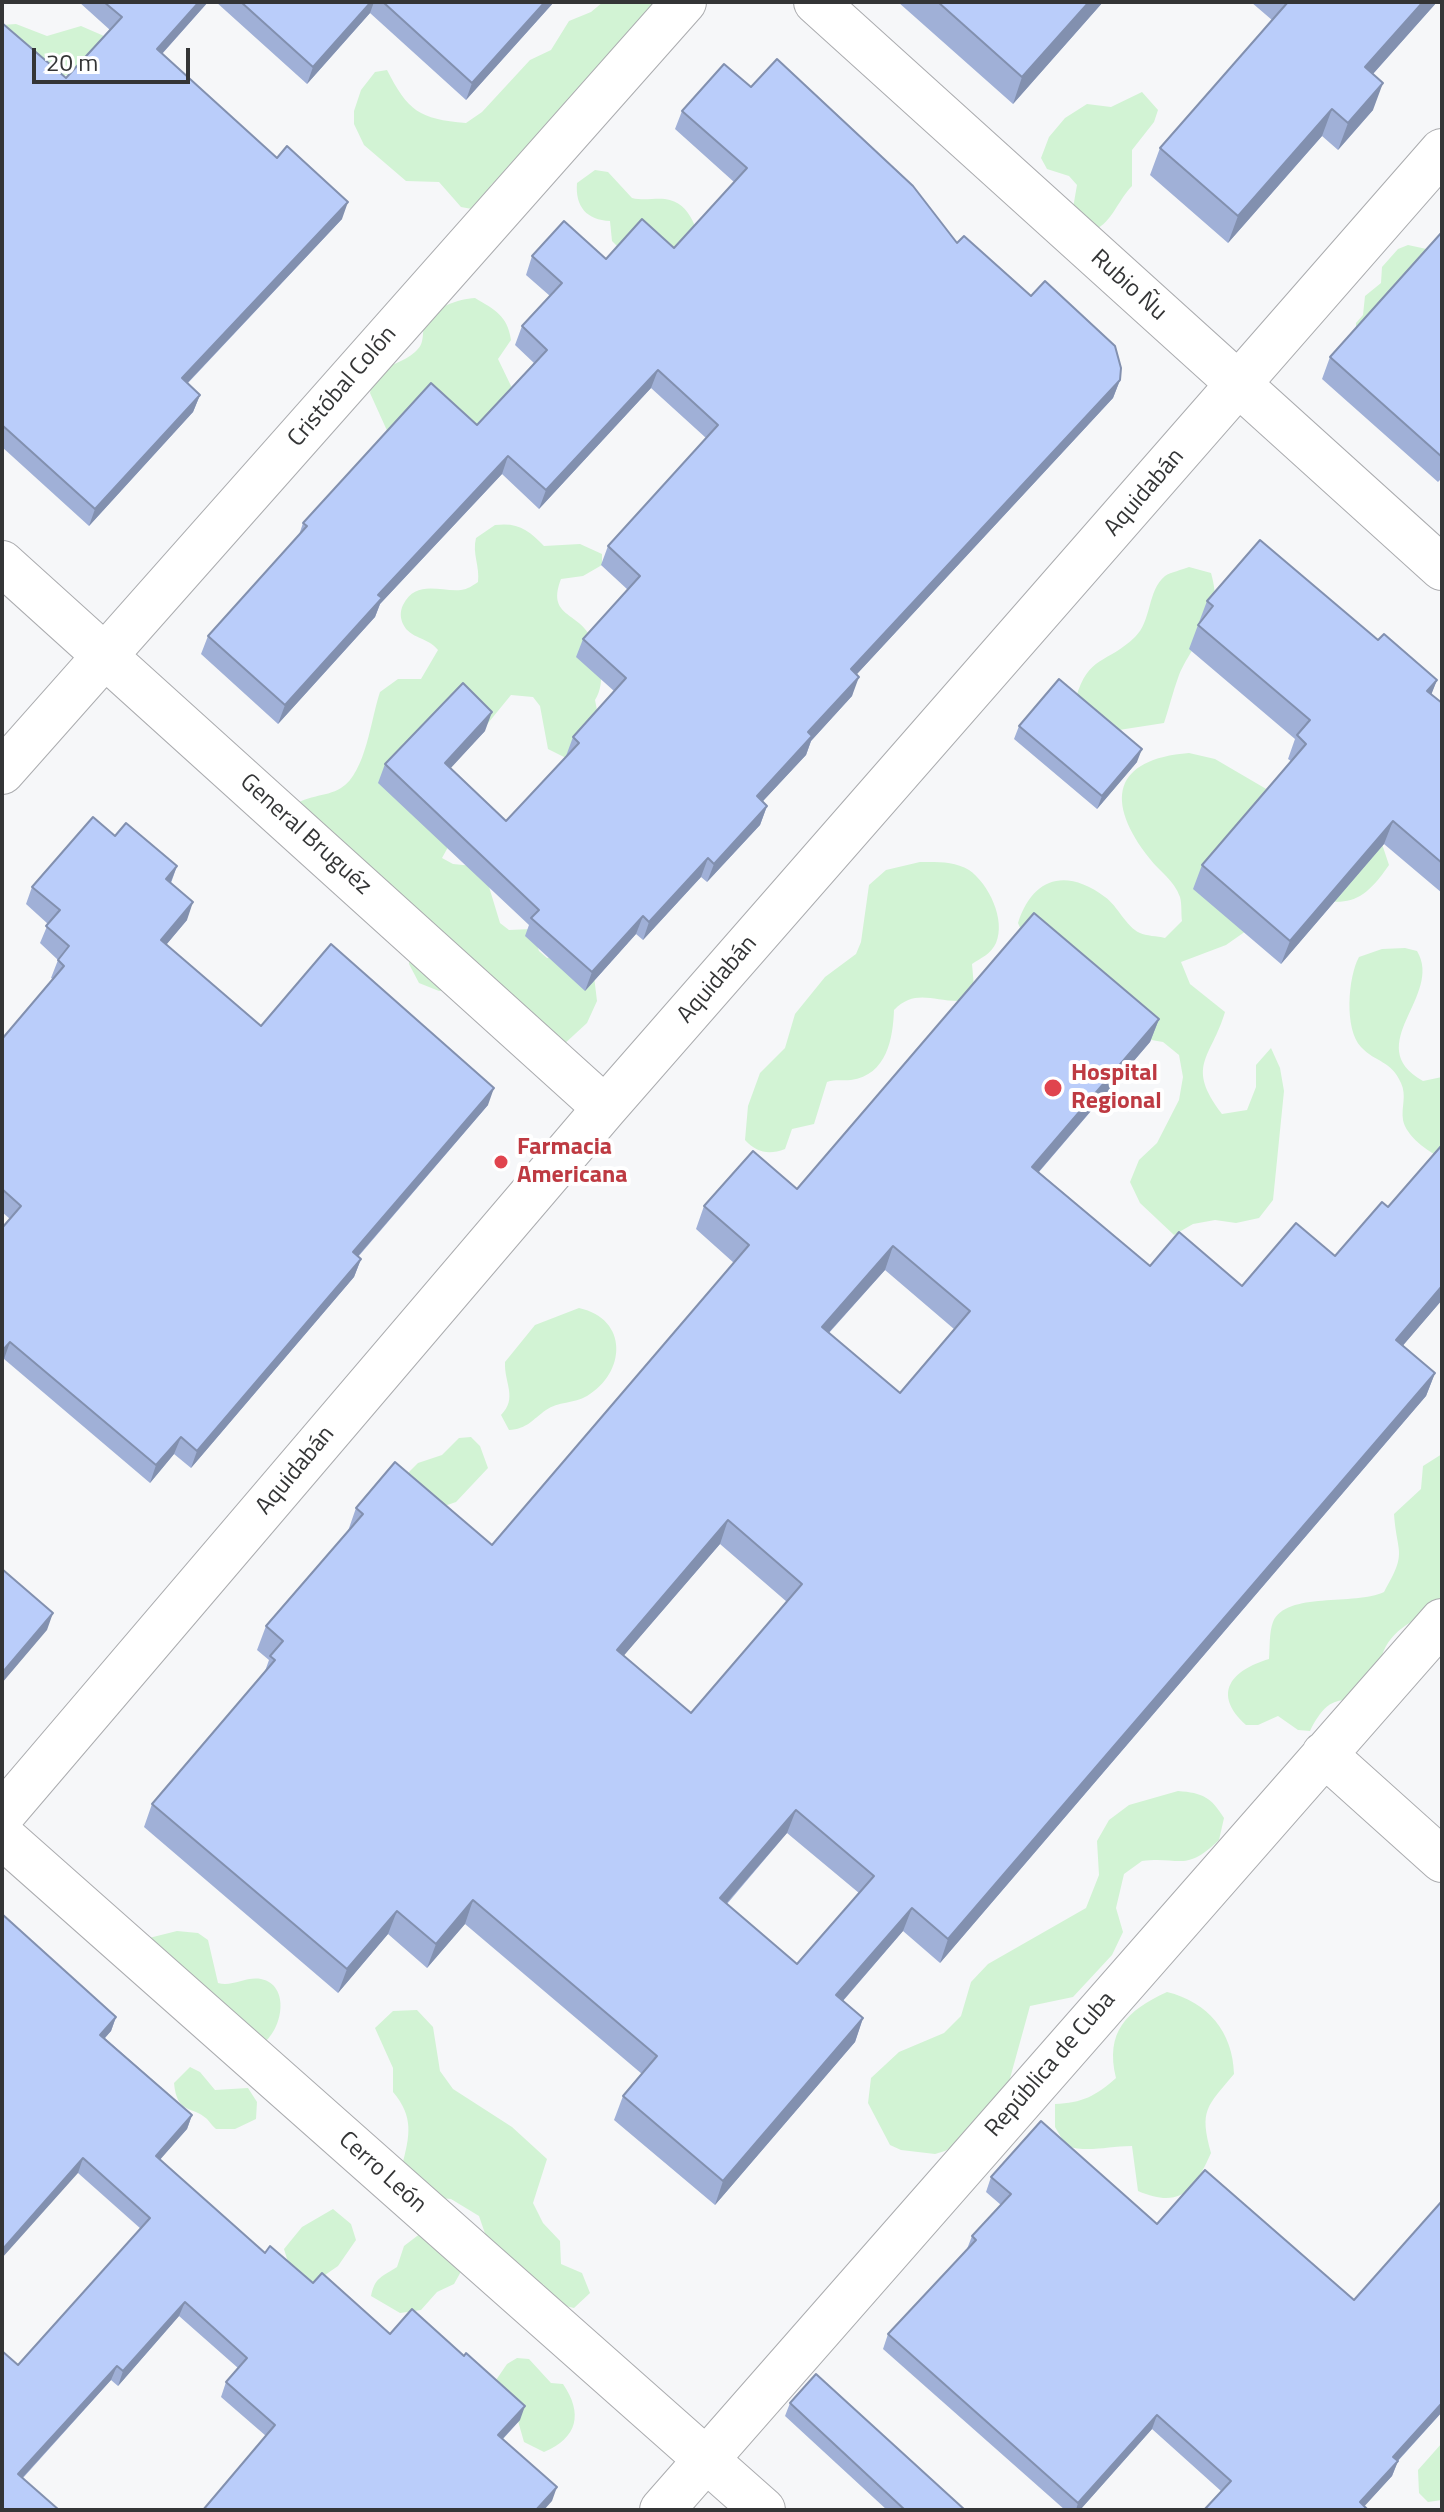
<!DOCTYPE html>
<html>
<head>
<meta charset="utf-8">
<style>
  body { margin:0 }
  #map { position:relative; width:1444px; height:2512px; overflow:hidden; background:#f6f7f9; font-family:"Titillium Web",sans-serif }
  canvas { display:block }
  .frame { position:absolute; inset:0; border:4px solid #343536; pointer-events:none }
  .scale { position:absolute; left:32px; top:48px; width:158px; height:36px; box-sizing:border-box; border:4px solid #343536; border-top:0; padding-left:10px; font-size:24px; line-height:28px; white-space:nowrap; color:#343536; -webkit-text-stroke:6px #fff; paint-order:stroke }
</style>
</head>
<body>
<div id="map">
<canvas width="1444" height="2512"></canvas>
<div class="frame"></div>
<div class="scale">20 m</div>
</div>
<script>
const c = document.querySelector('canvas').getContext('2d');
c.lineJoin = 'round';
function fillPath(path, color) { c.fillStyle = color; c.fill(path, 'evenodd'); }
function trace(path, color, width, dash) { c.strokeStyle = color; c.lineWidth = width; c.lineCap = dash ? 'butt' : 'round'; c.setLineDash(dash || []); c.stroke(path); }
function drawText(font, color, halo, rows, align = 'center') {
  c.font = font + ' "Titillium Web",sans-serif'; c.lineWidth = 8; c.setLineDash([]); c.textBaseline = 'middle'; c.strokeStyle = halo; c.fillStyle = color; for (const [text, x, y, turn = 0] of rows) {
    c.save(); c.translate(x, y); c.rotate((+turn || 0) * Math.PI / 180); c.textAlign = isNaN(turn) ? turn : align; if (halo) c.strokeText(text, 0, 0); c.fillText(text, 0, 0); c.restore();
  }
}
fillPath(new Path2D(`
  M603,2H660L647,21L628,32L619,65L491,185L488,196L472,209L461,207L439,182L406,181L364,145L354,124V111L361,90L375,72L387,70C408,111 419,119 466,123L482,112L530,60L551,50L569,21L591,12Z
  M16,24L47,36L81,26L104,36L116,35L74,82L67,75L55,77L2,25Z
  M1142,92L1158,110L1154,122L1132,150V186C1119,199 1113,219 1098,228L1073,208L1077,185L1069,176L1047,169L1041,158L1049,137L1065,118L1087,104L1111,107Z
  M595,170L608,172L632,198C644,201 653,198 665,199C692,202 698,234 704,255L620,249L612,241L610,221C587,220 575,207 577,183Z
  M1408,245L1431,250L1356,329V323L1363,315L1365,296L1381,283L1382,267L1398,249Z
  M475,298C495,310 507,315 511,340L498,359L512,388L513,412L470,428L389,435L370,393L374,371C388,366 404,362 415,352C426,343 421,334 425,323C433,307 459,299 475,298Z
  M495,525C518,522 529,530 544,546L580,544L602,554V565L583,576L561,579C547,615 575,612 589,634C600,652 607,682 595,700L597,710L568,759L548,749L540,706L533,697L511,695L484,728L445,709L453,838L442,858L453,864L483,867L500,923L509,930L532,929L539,951L547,958L559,957L593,968L597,1001L587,1023L562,1046L507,1049L498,1042L462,988L439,991L419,983L409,964L411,940L291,809C304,794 325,798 341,788C366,773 371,718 380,692L398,679H421L438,650C428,637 410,639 403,624C400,618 400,611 403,605C416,579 440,592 461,590C468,589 472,586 478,582C480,566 472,554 476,538Z
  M1189,567L1211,573C1225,622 1197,634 1179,675C1173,691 1169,708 1164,723L1119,730L1076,698C1088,655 1107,664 1135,637C1152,621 1147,591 1165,576C1171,572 1182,570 1189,567Z
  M1189,753L1215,759L1297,807L1382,844L1389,865C1359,909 1344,905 1296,896L1226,945L1181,962L1190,984L1225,1012C1211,1059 1185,1065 1222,1114L1247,1110L1256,1087V1065L1271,1048L1280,1068L1284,1091L1273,1200L1259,1218L1236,1223L1215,1220L1193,1224L1174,1235L1140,1203L1130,1182L1139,1160L1157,1143L1179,1100L1183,1077L1179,1055L1163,1042L1140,1038L1027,943L1018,923C1033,877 1066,868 1105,897C1118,906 1126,927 1140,933C1146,936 1157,936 1165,938L1182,921C1181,914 1182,904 1180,897C1174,880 1160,872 1150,859C1104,801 1113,759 1189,753Z
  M920,862C937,862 954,861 969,870C989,884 1006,920 996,943C991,954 981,958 972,964L974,987L958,1001C932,1001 915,989 894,1010C893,1038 887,1075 851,1080C842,1081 836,1079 827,1082L814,1124L792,1129L785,1149C769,1155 757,1153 745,1140L748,1106L760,1073L785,1048L795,1014L825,977L856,954L861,942L869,885L886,870Z
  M1405,948L1417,951C1444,996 1360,1045 1423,1081L1442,1077V1158C1428,1152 1406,1136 1403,1120C1401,1107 1407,1096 1401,1083C1391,1060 1376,1063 1361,1047C1344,1029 1348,977 1359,957L1382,949Z
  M579,1308C629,1319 626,1373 587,1396C574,1404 558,1401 546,1410C532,1420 527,1429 509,1430L501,1415C518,1398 504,1383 505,1362L535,1325Z
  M471,1437L480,1446L488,1468L456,1502L430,1511L402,1479L418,1463L442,1455L459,1438Z
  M1442,1454V1608C1418,1617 1390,1629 1382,1656C1377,1670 1376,1678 1365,1688C1342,1711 1333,1686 1310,1731L1298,1730L1278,1716L1258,1725H1246C1211,1693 1232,1670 1269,1659C1270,1648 1269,1632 1273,1622C1286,1591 1355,1606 1384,1592C1408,1551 1397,1555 1394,1514L1421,1489L1423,1466Z
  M1178,1791C1203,1793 1211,1797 1224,1818L1219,1840C1185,1873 1180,1856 1142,1861L1124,1874L1116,1908L1123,1932L1112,1955L1073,1997L1030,2006L1009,2082L955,2145L945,2151L935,2154L901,2150L890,2145L868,2103L871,2078L899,2052L944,2033L961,2016L971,1982L988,1964L1086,1908L1099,1875L1097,1841L1109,1820L1129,1805Z
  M177,1931L198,1933L208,1940L218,1983C233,1987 246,1976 261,1979C291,1985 283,2031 261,2045L145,1939Z
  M1167,1992C1208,2002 1233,2032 1234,2074C1207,2107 1199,2109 1211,2153C1194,2191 1180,2209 1138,2191L1132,2146C1107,2146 1089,2153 1066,2146L1055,2127V2104C1082,2103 1096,2096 1116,2078C1105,2032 1126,2011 1167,1992Z
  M417,2010L433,2027L440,2071L453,2089L512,2127L547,2159L533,2203L543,2223L560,2241L561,2264L582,2273L590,2293L574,2308L553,2303L543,2284L516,2287L490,2248L479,2216L451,2199L430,2197L402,2166C410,2135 414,2117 393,2092V2068L375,2028L393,2011Z
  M190,2067L200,2072L215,2090L248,2088L257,2102L256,2119L235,2129H216C212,2126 210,2122 207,2119C192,2105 177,2115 174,2083Z
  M333,2209L351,2224L356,2240L338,2266L312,2284L291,2272L284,2249L302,2227Z
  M421,2233L463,2268L454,2284L437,2292L421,2310L400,2313L371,2296C375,2277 382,2277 397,2267L404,2246Z
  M517,2358L529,2359L551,2383L563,2384C583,2413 578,2438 544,2452L524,2442L518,2421L494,2383L507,2364Z
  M1442,2443V2500L1428,2502L1419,2493L1418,2470Z`), '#d2f3d4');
const street = new Path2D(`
  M816,2L1442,568
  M2,563L605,1108
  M2,772L684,2
  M1324,1754L1442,1860
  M2,1815L605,1108L1442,151
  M662,2510L1442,1621`);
const secondary = new Path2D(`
  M2,1836L763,2510`);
trace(street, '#abacaf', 46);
trace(secondary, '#abacaf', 46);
trace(street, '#fff', 44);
trace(secondary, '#fff', 44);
fillPath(new Path2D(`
  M79,2H208L162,54L342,219L188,383L200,395L193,412L89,526L2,447V23L66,78L110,30Z
  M216,2H554L466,100L370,13L307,84Z
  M898,2H1103L1013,104Z
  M1251,2H1437L1373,74V110L1338,150L1322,136L1228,243L1150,175L1160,148L1272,20Z
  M751,87L957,243L1120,380L1113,398L856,675L852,696L811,741L806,755L762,802L767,806L760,825L707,882L701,877L643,940L636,934L585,991L525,936L529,925L378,783L385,764L485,731L450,768L506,821L567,756H566L573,737L614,691L576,657L583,639L628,590L601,565L608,546L706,438L651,388L539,509L502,474L380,604L375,617L278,724L201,654L208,636L299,535L303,523L477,425L534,363L515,345L522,326L550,296L526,275L532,256L606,259L674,248L734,182L675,129L682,111Z
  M1442,232V478L1438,482L1322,379L1330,357Z
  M1207,601L1378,640L1437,680L1431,694L1442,703V893L1384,844L1281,964L1193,889L1202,865L1291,761L1288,759L1295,739L1189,649Z
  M1019,726L1137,762L1097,809L1014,739Z
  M115,836L177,866L171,883L187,920L166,945L261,1026L488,1105L358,1257L361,1259L354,1277L191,1468L174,1454L150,1483L4,1359L2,1362V1228L10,1219L2,1212V1039L53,979L51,978L58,960L40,943L48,924L26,904L32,887Z
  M1159,1019L1150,1042L1039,1172L1150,1266L1242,1286L1335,1256L1388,1207L1442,1144V1300L1403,1345L1435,1373L1426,1396L940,1963L903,1931L843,2001L863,2018L855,2042L715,2205L614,2120L623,2096L642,2074L465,1924L427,1968L388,1934L338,1993L144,1827L152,1804L264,1674L269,1660L257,1650L266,1626L348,1531L356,1508L492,1545L734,1263L696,1229L704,1206L797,1189ZM885,1270L954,1329L900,1393L829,1333ZM720,1544L787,1602L691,1713L623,1656ZM787,1833L859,1893L797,1964L727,1904Z
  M2,1914L116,2017L111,2031L105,2038L192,2115L187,2129L160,2159L265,2253L390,2334L520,2420L503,2439L552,2501L266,2436L221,2397L226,2382L238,2368L179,2316L118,2386L111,2380L23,2478L2,2510L18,2365L141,2229L78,2173Z
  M991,2177L1157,2224L1442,2412L1398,2461L1392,2476L1364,2506L1221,2491L1152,2429L1080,2510H1065L883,2349L888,2334L967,2249L972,2236L1001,2205L986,2192Z
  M790,2403L965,2510H887L785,2416Z`), '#a0b0d7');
fillPath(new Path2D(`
  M199,2H208L151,66L157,49Z
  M371,2H374L370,13L307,84L313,67Z
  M545,2H554L466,100L472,83Z
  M1089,2H1103L1013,104L1022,77Z
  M1423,2H1437L1355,94L1365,67Z
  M1383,83L1373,110L1338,150L1348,123Z
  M1332,109L1322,136L1228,243L1238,216Z
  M348,202L342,219L176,395L182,378Z
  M658,370L651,388L539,509L546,490Z
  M1120,380L1113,398L844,688L851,669Z
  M200,395L193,412L89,526L95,509Z
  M508,456L502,474L380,604L375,617L278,724L285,705L378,595Z
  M859,677L852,696L811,741L806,755L750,815L757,796L808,732Z
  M1437,680L1428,703L1427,691Z
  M492,712L485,731L438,782L445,763Z
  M1142,749L1137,762L1097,809L1102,796Z
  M767,806L760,825L707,882L714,864Z
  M1393,821L1384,844L1281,964L1290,941Z
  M708,858L701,877L643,940L649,922Z
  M177,866L170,884L166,879Z
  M193,902L187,920L155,958L161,940Z
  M643,916L636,934L585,991L592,972Z
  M1159,1019L1150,1042L1023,1190L1032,1167Z
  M494,1088L488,1105L346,1270L353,1252Z
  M893,1246L885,1270L813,1350L822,1327Z
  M361,1259L354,1277L191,1468L197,1451Z
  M1442,1286V1300L1388,1363L1396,1340Z
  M10,1342L4,1359L2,1362V1351Z
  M1435,1373L1426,1396L940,1963L948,1939Z
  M181,1437L174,1454L150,1483L156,1465Z
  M728,1520L720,1544L608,1674L617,1650Z
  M53,1613L47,1630L2,1683V1673Z
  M796,1810L787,1833L711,1921L720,1898Z
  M473,1900L465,1924L427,1968L436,1944Z
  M912,1908L903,1931L827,2019L836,1995Z
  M397,1911L388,1934L338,1993L347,1969Z
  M116,2017L111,2031L95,2049L100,2035Z
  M863,2018L855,2042L715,2205L723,2181Z
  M192,2115L187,2129L151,2170L156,2156Z
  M83,2158L78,2173L2,2258V2250Z
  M185,2302L179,2316L118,2386L123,2371Z
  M117,2366L111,2380L13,2488L18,2474Z
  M1442,2403V2412L1391,2468L1398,2461L1392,2476L1361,2510L1360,2502L1393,2457Z
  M525,2406L520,2420L493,2449L498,2435Z
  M1157,2415L1152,2429L1080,2510H1076L1078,2503Z
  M557,2487L552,2501L544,2510H536Z`), '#8290af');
const building = new Path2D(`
  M104,2H199L157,49L277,158L287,146L348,202L182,378L200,395L95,509L2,425V23L66,78L122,17Z
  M241,2H371L313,67Z
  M383,2H545L472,83Z
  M938,2H1089L1022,77Z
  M1288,2H1423L1365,67L1383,83L1348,123L1332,109L1238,216L1160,148Z
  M777,59L913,186L957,243L964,236L1031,296L1045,281L1115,346L1121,368L1120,380L851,669L859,677L808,732L812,736L757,796L767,806L714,864L708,858L649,922L643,916L592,972L531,918L539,910L385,764L463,683L492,712L445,763L506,821L579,743L573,737L626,678L583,639L640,576L608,546L718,425L658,370L546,490L508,456L378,595L382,598L285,705L208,636L307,526L303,523L431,383L477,425L547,350L522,326L562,283L532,256L564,221L606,259L642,219L674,248L747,168L682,111L724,64L751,87Z
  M1442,232V457L1330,357Z
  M1260,540L1378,640L1384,634L1437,680L1427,691L1442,703V863L1393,821L1290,941L1202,865L1306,744L1297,735L1310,720L1198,625L1213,606L1207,601Z
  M1059,679L1142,749L1102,796L1019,726Z
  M93,817L115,836L126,823L177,866L166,879L193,902L161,940L261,1026L331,944L494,1088L353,1252L361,1259L197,1451L181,1437L156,1465L10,1342L2,1351V1228L21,1206L2,1189V1039L64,966L58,960L69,946L46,926L60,910L32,887Z
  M1034,913L1159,1019L1032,1167L1150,1266L1179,1232L1242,1286L1296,1223L1335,1256L1382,1202L1388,1207L1442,1145V1286L1396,1340L1435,1373L948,1939L912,1908L836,1995L863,2018L723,2181L623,2096L657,2056L473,1900L436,1944L397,1911L347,1969L152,1804L275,1660L270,1656L283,1641L266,1626L363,1514L356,1508L395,1462L492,1545L749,1245L704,1206L753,1151L797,1189ZM893,1246L970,1311L900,1393L822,1327ZM728,1520L802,1584L691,1713L617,1650ZM796,1810L874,1876L797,1964L720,1898Z
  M2,1569L53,1613L2,1673Z
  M2,1914L116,2017L100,2035L192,2115L156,2156L265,2253L270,2246L313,2283L322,2273L390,2334L412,2309L464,2356L466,2353L525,2406L498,2435L557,2487L536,2510H203L275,2425L226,2382L247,2358L185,2302L123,2371L117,2366L18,2474L59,2510H2V2351L18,2365L150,2218L83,2158L2,2250Z
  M1041,2121L1157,2224L1205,2170L1354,2300L1442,2201V2403L1393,2457L1398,2461L1360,2502L1368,2510H1204L1231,2481L1157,2415L1078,2503L888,2334L976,2240L972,2236L1011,2194L991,2177Z
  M816,2374L965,2510H905L790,2403Z`);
fillPath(building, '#bacdfa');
trace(building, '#8290af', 2);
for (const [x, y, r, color] of [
  [1053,1088,10,"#e0444e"],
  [501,1162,8,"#e0444e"]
]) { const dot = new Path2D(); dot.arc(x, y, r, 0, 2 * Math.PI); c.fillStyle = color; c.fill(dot); trace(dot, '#fff', 3); }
drawText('24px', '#343536', '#fff', [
  ["Rubio Ñu",1128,286,42],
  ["Cristóbal Colón",343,387,-49],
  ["Aquidabán",1145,493,-49],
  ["General Bruguéz",305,835,42],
  ["Aquidabán",718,980,-49],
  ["Aquidabán",296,1471,-50],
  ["República de Cuba",1051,2065,-49],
  ["Cerro León",382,2173,42]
]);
drawText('bold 24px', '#be3a42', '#fff', [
  ["Hospital",1071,1074],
  ["Regional",1071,1102],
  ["Farmacia",517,1148],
  ["Americana",517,1176]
], 'left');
</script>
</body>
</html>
